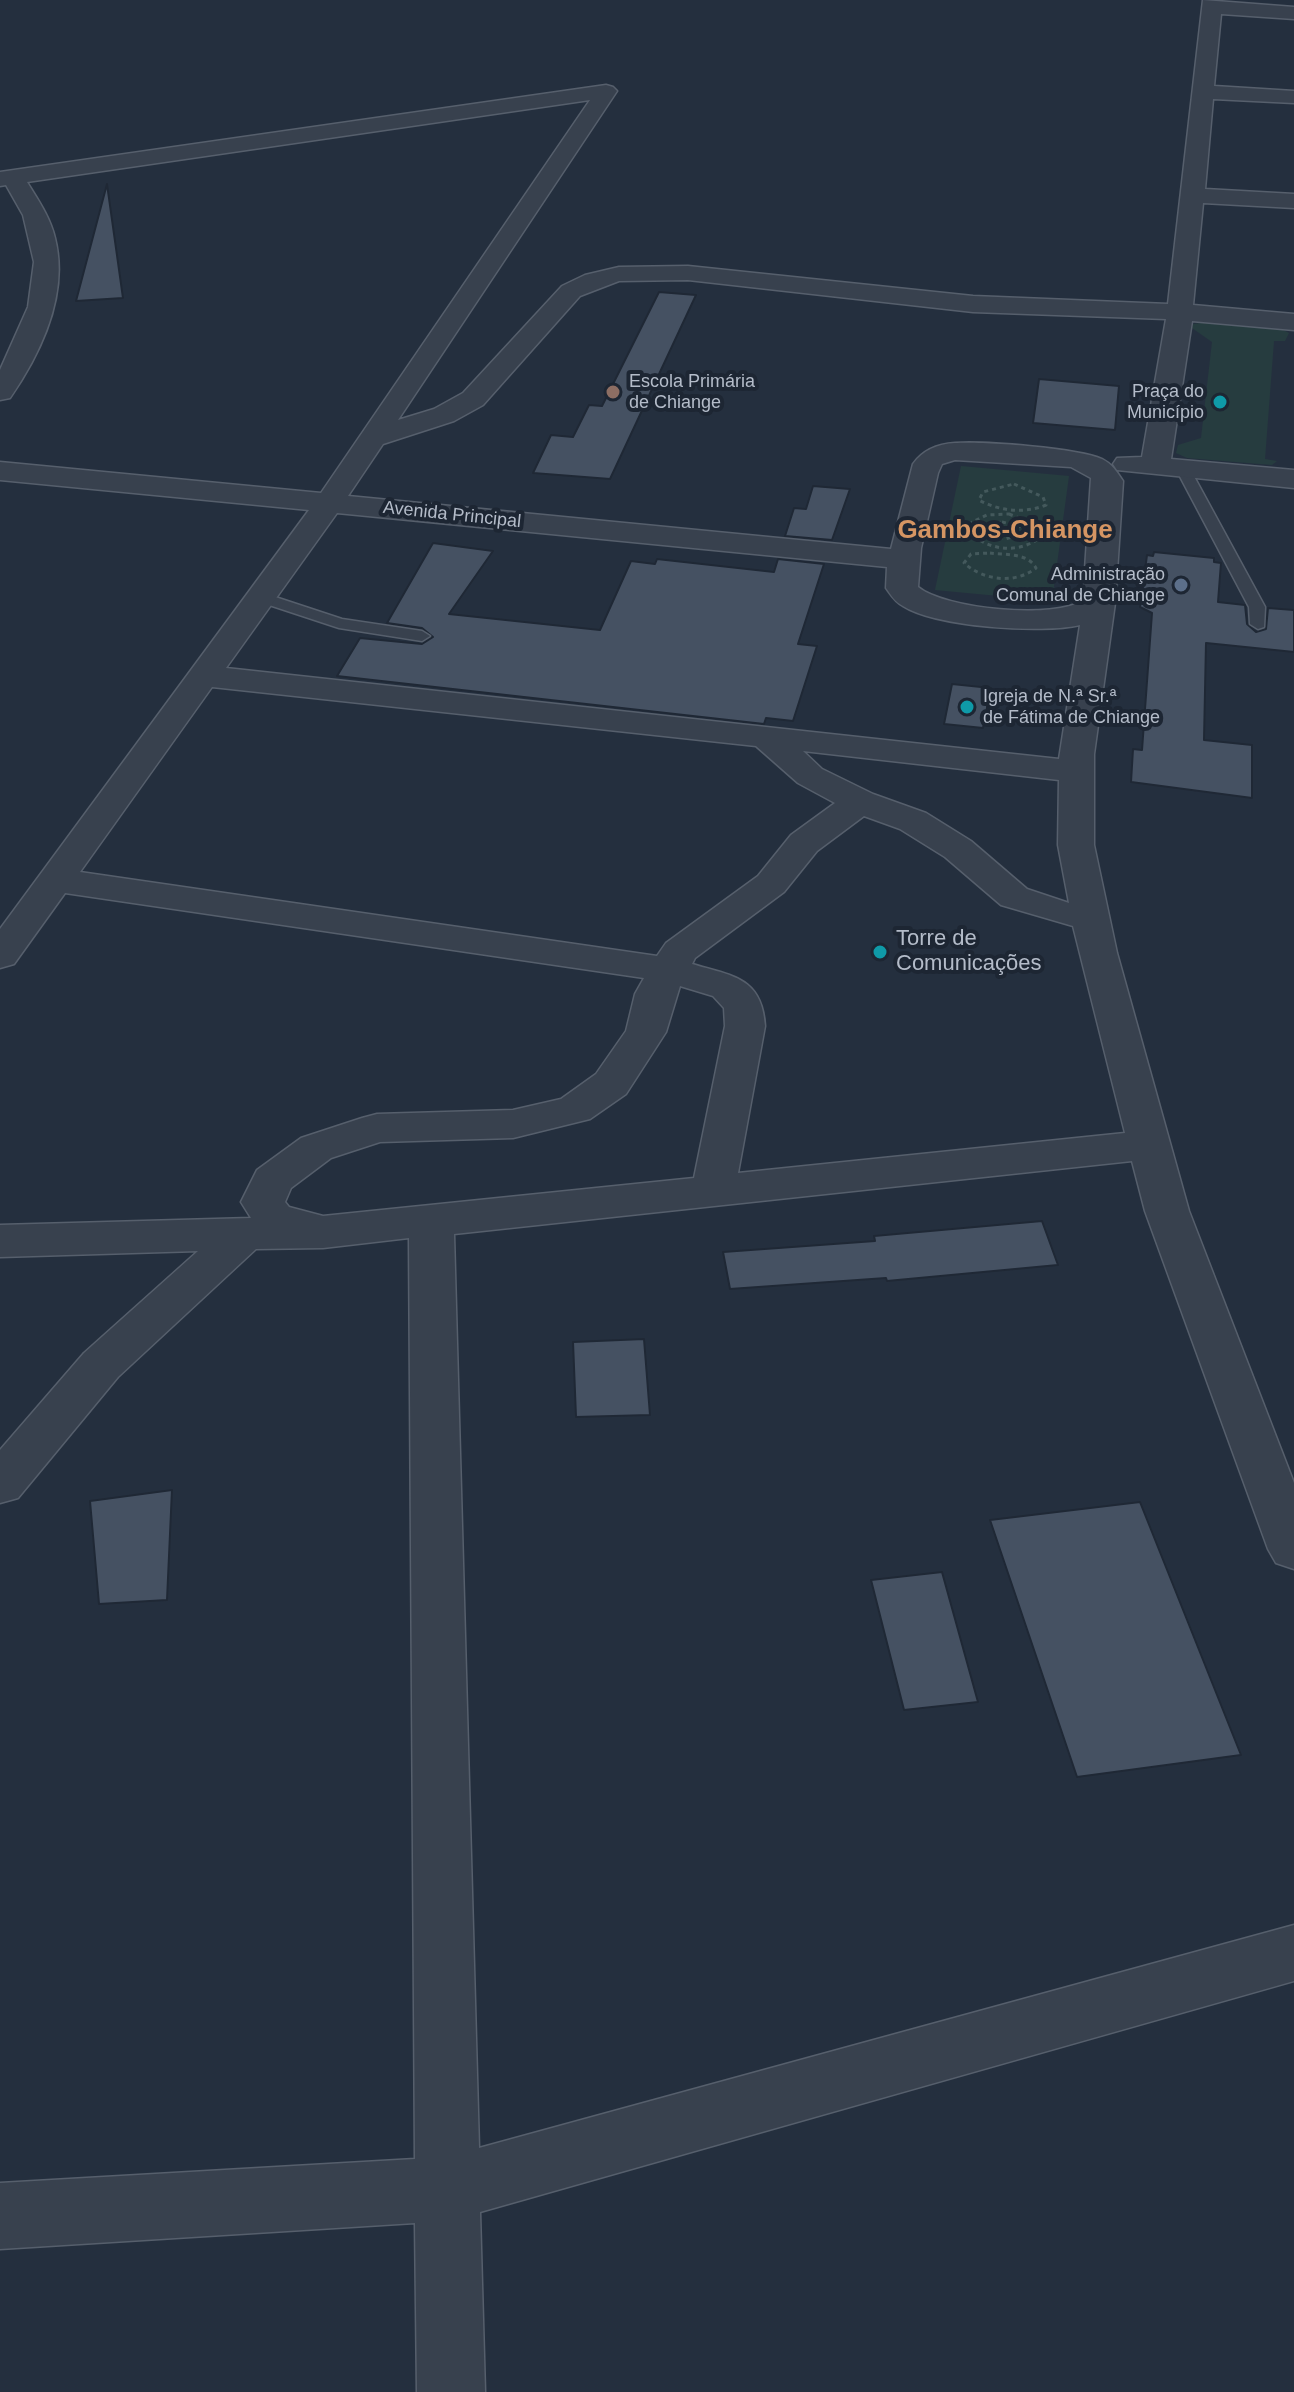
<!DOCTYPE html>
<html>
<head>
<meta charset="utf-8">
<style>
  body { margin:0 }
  canvas { display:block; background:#242f3e }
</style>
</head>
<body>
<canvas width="1294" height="2392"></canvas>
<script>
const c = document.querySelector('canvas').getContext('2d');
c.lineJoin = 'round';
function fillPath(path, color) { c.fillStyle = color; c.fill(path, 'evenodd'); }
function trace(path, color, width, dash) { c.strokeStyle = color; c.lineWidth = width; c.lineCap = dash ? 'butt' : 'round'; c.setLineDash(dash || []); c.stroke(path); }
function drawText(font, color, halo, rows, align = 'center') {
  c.font = font + ' Helvetica,sans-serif'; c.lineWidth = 8; c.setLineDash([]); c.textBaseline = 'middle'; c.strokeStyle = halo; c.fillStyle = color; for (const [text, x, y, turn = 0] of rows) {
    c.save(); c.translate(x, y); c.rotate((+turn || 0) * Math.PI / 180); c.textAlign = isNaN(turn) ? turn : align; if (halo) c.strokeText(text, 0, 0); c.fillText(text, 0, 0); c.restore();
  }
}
fillPath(new Path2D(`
  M1209,322L1279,328L1289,333L1285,341H1274L1265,459L1277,461L1272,465L1187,458L1176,453L1178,445L1201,438L1212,342L1192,328L1193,324Z
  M961,466L1069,476L1052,601L935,590Z`), '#263c3f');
const building = new Path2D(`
  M107,184L123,298L76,301Z
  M659,292L696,295L610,479L533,473L551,435L573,437L589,405L602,406Z
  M1039,379L1119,386L1115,430L1033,423Z
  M813,486L850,489L832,540L785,536L794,508L806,509Z
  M433,543L493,551L449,614L600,630L631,561L655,564L657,559L774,572L778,559L824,564L798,644L817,646L793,721L766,718L764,724L337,676L360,638L422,644L433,637L422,628L387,623Z
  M1154,552L1214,558V562L1221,563L1218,602L1245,605L1247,624L1256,632L1266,629L1268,608L1294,610V652L1206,643L1204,740L1252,745V798L1131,782L1133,749L1142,750L1152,613L1140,607L1147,555L1153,556Z
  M952,684L991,688L983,728L944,724Z
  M1042,1221L1058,1265L887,1281L886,1278L730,1289L723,1252L875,1241L874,1236Z
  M644,1339L650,1415L576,1417L573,1342Z
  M172,1490L167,1600L99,1604L90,1501Z
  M1140,1502L1241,1755L1077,1777L990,1520Z
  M942,1572L978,1702L904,1710L871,1580Z`);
fillPath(building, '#455162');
trace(building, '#1f2835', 2);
const service = new Path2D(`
  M1183,465L1190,469L1265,607L1264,627L1258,629L1250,624L1249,607L1176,469Z
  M260,592L342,619L422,631L430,636L422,641L339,628L254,600L252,597Z`);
const minor = new Path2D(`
  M1203,0L1294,7V19L1221,14L1214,86L1294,91V103L1213,99L1205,189L1294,194V208L1203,203L1193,305L1294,314V330L1192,321L1171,459L1294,470V488L1117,470L1113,464L1117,458L1142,457L1166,319L973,312L688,280L619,281L580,296L483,405L454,421L383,444L348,496L891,549L913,464C923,450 937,444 955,443C983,441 1078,448 1102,459C1112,464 1117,472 1123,481L1115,603L1094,754V845L1117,953L1189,1211L1294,1483V1569L1276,1563L1268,1549L1145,1211L1132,1161L454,1234L479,2148L1294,1925V1981L480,2212L485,2392H417L415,2223L0,2249V2183L415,2159L409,1238L323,1248L256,1249L118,1377L18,1498L0,1503V1450L84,1353L198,1251L0,1257V1225L251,1218L241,1202L257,1170L301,1138L362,1118L377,1114L513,1110L561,1099L596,1074L626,1031L635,994L644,978L65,893L14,964L0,968V929L309,510L0,480V462L321,493L590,100L27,182C38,200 50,217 55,238C69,294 41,353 10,398L0,400V370L28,307L34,262L23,215L6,185L0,186V172L606,85L613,87L617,91L398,420L434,409L463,393L562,286L585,275L619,267L688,266L973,296L1168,304ZM955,460L1071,467L1091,478L1083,600C1056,620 944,609 918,587L921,548L938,473L942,464ZM337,513L887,567L886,588C891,595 895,602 903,606C936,627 1042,634 1080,625L1059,759L226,668ZM212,687L756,746L798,783L835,803L791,835L758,876L666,943L657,956L80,872ZM803,751L1059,780L1058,845L1069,903L1027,889L971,841L926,813L873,794L822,769ZM864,816L900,829L945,857L1001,905L1073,926L1125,1133L738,1173L765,1026C762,977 732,976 692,964L695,958L784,892L817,851ZM680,986L713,996L724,1008L725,1026L694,1178L323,1216L289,1207L285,1202L291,1188L331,1158L380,1142L513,1138L590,1119L626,1094L666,1032Z`);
trace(service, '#565f6c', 3);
trace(minor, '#565f6c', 3);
trace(new Path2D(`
  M1014,484L1043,497L1046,505C1024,514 999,511 979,500L983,492Z
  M1009,514L1039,526L1041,537C1019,554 990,551 970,533L972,522L987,515Z
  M1002,522L1020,526L1023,534L1005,539L987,532L991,524Z
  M947,525L986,529
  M1023,533L1066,537
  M990,553C1006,555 1028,553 1036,568C1014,585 983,580 964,563L971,554Z`), '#44595c', 3, [4, 4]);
fillPath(service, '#38414e');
fillPath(minor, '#38414e');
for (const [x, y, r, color] of [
  [613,392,8,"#8d6e63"],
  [1220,402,8,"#0f9aa8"],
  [1181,585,8,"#5c6f8a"],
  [967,707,8,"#0f9aa8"],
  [880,952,8,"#0f9aa8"]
]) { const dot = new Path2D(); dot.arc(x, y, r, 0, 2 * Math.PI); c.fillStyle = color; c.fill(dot); trace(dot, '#1d2633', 3); }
drawText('18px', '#b4bcc9', '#1d2633', [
  ["Escola Primária",629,382],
  ["de Chiange",629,403],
  ["Praça do",1204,392,"right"],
  ["Município",1204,413,"right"],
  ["Administração",1165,575,"right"],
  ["Comunal de Chiange",1165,596,"right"],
  ["Igreja de N.ª Sr.ª",983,697],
  ["de Fátima de Chiange",983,718]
], 'left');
drawText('18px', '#b4bcc9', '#1d2633', [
  ["Avenida Principal",452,515,6]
]);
drawText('22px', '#b4bcc9', '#1d2633', [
  ["Torre de",896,939],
  ["Comunicações",896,964]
], 'left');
drawText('bold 26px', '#d59563', '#1d2633', [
  ["Gambos-Chiange",1005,531]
]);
</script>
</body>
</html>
